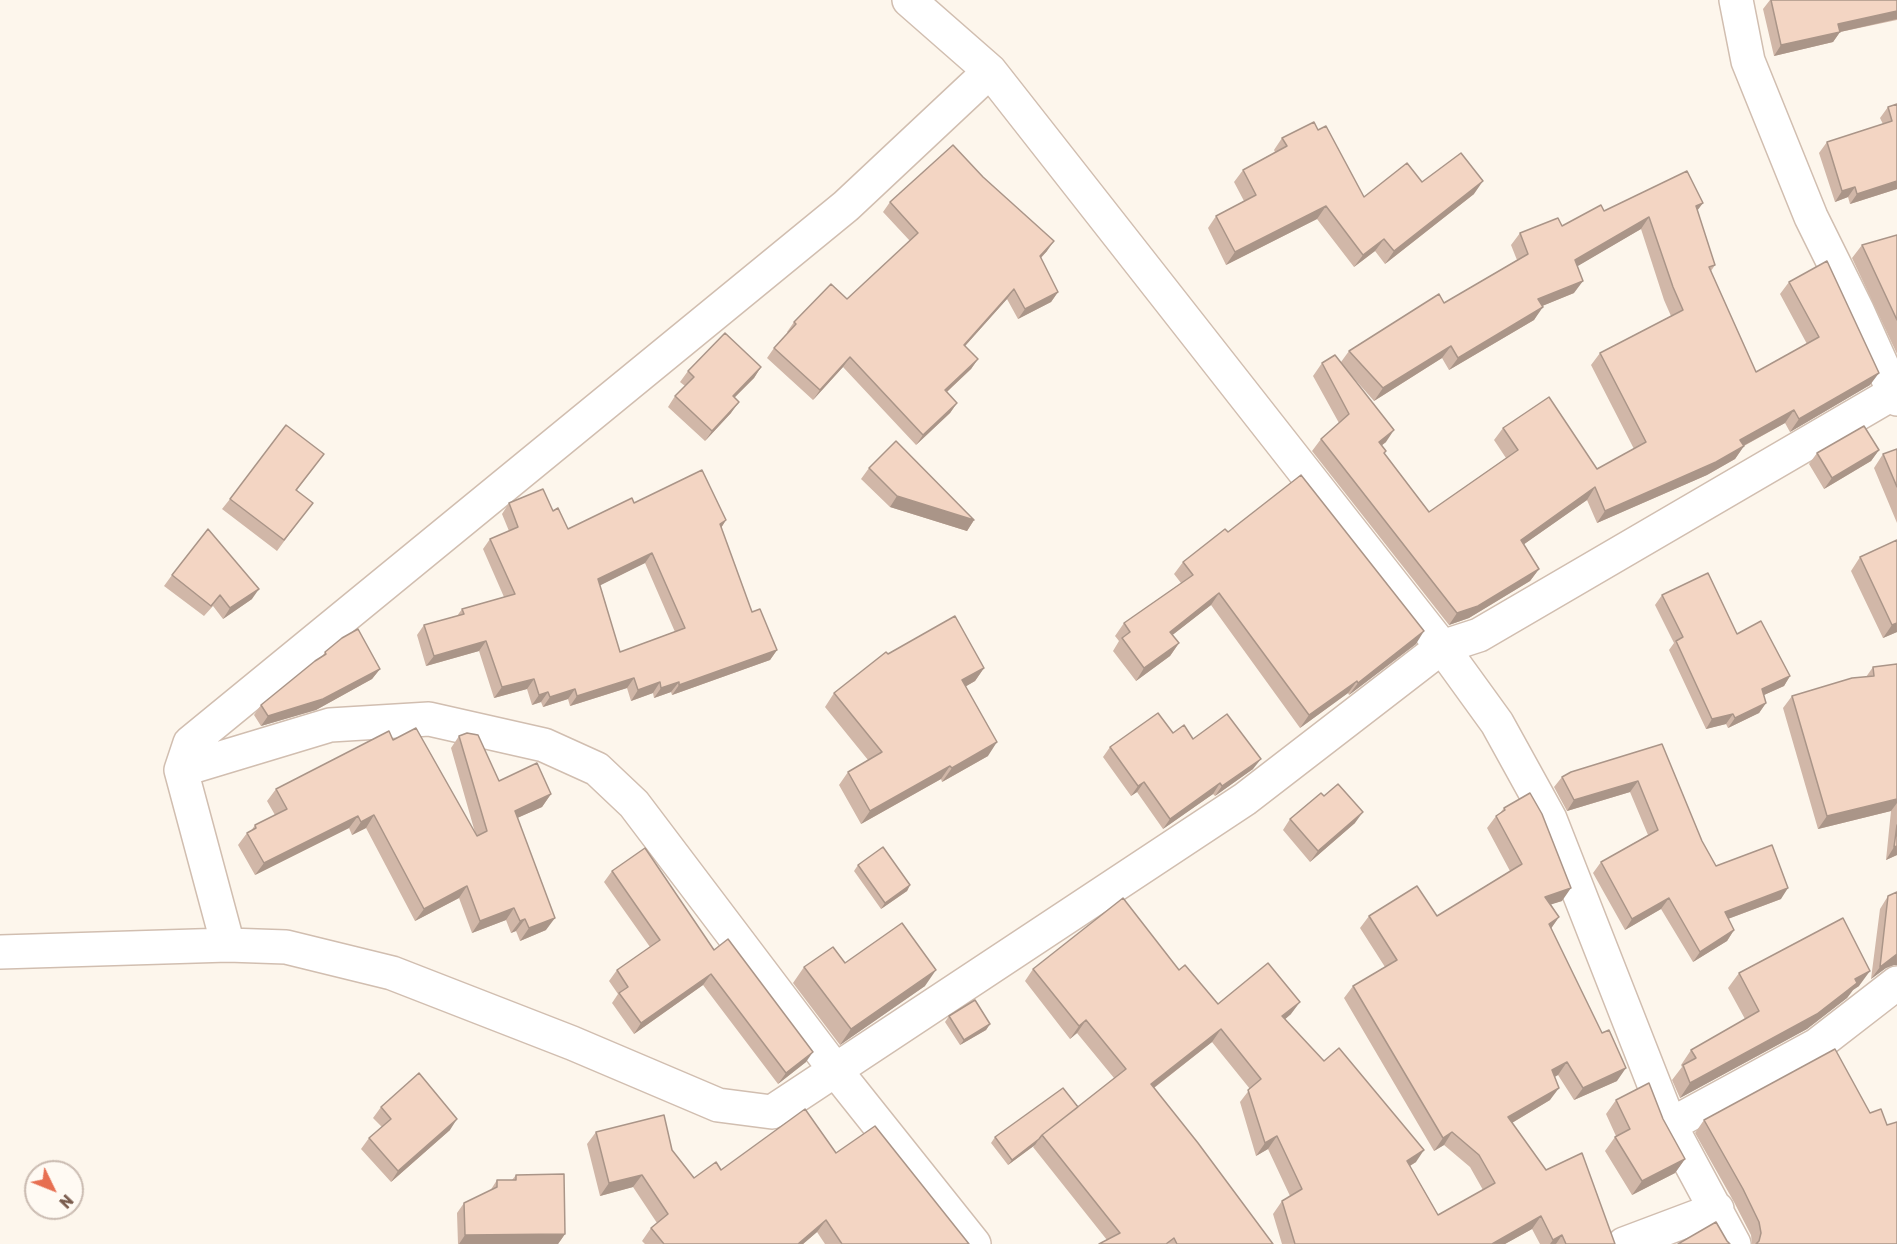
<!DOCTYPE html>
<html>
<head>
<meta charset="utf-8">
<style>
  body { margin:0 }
  #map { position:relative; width:1897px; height:1244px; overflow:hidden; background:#fdf6ec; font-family:Rubik,sans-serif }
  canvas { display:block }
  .north { position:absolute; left:24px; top:1160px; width:60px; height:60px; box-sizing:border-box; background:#fffaf3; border:2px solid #cabbb1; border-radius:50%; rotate:133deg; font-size:16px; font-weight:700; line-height:24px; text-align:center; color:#7a5c4d }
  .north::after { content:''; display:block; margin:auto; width:21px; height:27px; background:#e76f51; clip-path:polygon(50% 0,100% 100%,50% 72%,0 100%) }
</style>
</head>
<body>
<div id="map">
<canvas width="1897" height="1244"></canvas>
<div class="north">N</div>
</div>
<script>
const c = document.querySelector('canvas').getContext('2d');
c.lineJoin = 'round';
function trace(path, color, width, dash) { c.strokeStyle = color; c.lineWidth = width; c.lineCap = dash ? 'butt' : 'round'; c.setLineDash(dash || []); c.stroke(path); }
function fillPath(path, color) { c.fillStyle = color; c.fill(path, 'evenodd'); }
const minor = new Path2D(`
  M909,0L990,71L1442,647L1497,723L1550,819L1670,1125L1734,1244
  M1736,0L1748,61L1811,217L1857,310L1897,399
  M181,770L330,725L429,719L544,745L597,769L634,804L836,1071L974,1244
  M228,945L181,770L190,743L846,206L990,71
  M0,952L228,945L286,947L392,973L572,1043L718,1105L772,1112L1245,799L1442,647L1479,635L1897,391
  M1670,1125L1817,1045L1897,983
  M1624,1244L1717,1209`);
trace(minor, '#d1beb0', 36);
trace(minor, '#fff', 33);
fillPath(new Path2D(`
  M1770,0H1897V20L1840,32L1833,42L1774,56L1763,9Z
  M1897,104V189L1850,204L1848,197L1835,202L1819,153L1827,142L1883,124L1880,118L1888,107Z
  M1318,130L1364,197L1422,182L1474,194L1385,264L1375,251L1354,267L1317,219L1226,265L1208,228L1216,216L1244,201L1234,182L1243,170L1275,152L1274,150L1282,138Z
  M890,202L1047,251L1041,258L1058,292L1051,302L1018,319L1007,299L965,346L978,359L971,369L947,392L957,403L950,413L916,445L843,367L813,400L767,358L774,348L788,333L787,332L794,322L847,299L910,241L883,212Z
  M1604,211H1697L1715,265L1711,271L1756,372L1807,344L1780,294L1789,282L1870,385L1790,432L1785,423L1744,446L1735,459L1707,475L1597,523L1587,500L1524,544L1539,569L1530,581L1469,618L1449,625L1312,451L1321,439L1339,423L1313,376L1322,363L1341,362L1349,351L1444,303L1517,260L1511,245L1520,233L1562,226ZM1641,229L1664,300L1671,316L1600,353L1591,365L1634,449L1597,469L1503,428L1494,440L1506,458L1429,512L1384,454L1381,446L1386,442L1352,376L1374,401L1442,358L1449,370L1534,320L1542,306L1574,293L1577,266Z
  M1897,235V354L1852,258L1862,245Z
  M761,367L754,378L734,398L731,413L705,441L668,407L675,396L685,386L680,382L688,371Z
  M1897,449V523L1874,468L1883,454Z
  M1879,450L1871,461L1824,489L1809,464L1817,453Z
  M316,465L297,490L305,513L277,551L222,509L230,499Z
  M869,468L974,520L967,531L890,507L861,479Z
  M509,503L553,511L568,529L634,503L726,520L721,528L752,612L777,650L770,660L672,695L671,692L654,698L653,693L631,701L627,688L570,706L568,699L543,707L541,702L532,705L527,689L494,698L479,651L426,666L417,635L424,625L457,616L462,609L504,597L483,549L490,539L509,531L502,514ZM645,563L675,632L620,652L600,585Z
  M1228,532L1416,644L1349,695L1348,693L1300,728L1211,605L1172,635L1179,643L1170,656L1136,681L1113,651L1119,641L1115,636L1124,623L1181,583L1174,574L1183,562Z
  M1897,540V632L1883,638L1851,571L1860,557Z
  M172,575L252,599L223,619L213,606L204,616L164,586Z
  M1662,595L1737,634L1790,676L1784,686L1764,695L1766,703L1759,713L1728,728L1726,724L1706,729L1669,650L1674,643L1655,605Z
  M325,652L380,669L372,679L316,710L261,726L254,715L261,705L322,657Z
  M888,654L984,668L975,681L966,686L988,756L942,782L941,779L861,824L839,785L848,772L868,760L825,707L834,693Z
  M1897,664V855L1886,860L1891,811L1818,829L1783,708L1792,696L1866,677L1873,667Z
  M1173,733L1193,739L1253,769L1215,796L1213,794L1163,829L1137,792L1131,796L1103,757L1110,747Z
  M459,736L499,781L551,794L542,807L517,818L546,930L520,941L516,931L511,933L506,920L472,933L459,898L415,921L366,828L352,835L349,828L255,875L238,845L247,833L251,831L255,825L275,815L267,801L276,789L393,740L476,836L451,748Z
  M1662,744L1702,841L1716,866L1781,899L1728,919L1734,930L1727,941L1693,962L1661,909L1625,930L1593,873L1601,862L1648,835L1630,792L1567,811L1554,787L1562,777Z
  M1324,796L1355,823L1310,862L1283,830L1290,819Z
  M1504,808L1562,901L1551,904L1559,917L1551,928L1617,1081L1574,1100L1558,1075L1555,1077L1550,1100L1512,1123L1546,1170L1615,1244H1540L1532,1229L1505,1244H1282L1273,1214L1282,1201L1290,1196L1268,1149L1256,1156L1240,1102L1250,1089L1212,1042L1154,1088L1273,1244H1099L1107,1240L1033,1147L1035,1145L1008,1165L991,1143L995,1137L1078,1107L1114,1078L1077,1033L1070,1039L1025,981L1033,969L1179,970L1218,1004L1291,1014L1285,1019L1416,1162L1410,1166L1438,1215L1483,1190L1470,1167L1444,1145L1434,1151L1344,998L1353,986L1385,967L1360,928L1369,916H1437L1510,871L1487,828L1496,816L1500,813Z
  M858,865L910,885L907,891L881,909L854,871Z
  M612,871L714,950L806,1062L778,1084L703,985L634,1034L612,1003L618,994L609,981L617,970L650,947L604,882Z
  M1888,896L1894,965L1886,968L1871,979L1880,909Z
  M845,963L925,986L840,1045L793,983L804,967Z
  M1739,973L1859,986L1853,990L1847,998L1807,1029L1680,1098L1672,1080L1682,1067L1681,1065L1691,1050L1745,1019L1728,988Z
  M949,1016L990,1024L986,1030L960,1045L945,1022Z
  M1616,1100L1685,1159L1675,1173L1632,1195L1605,1151L1615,1137L1616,1136L1606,1114Z
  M381,1107L450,1130L391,1182L361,1149L369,1138L382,1127L373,1118Z
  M1870,1113L1887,1125L1897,1244H1752L1751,1235L1734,1202L1695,1133L1704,1120Z
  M596,1132L672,1150L694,1178L721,1170L836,1153L969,1244H825L817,1232L803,1244H645L642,1241L651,1228L657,1223L633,1187L600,1196L587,1144Z
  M516,1175L565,1234L558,1244H458L457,1213L464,1203L490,1191L497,1180H512Z`), '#d1b7a8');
fillPath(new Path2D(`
  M1897,11V19L1840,32L1833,42L1774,56L1781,45L1838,24Z
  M1483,181L1474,194L1385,264L1394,251Z
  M1897,181V189L1850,204L1857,194Z
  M1855,187L1848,197L1835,202L1842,191Z
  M1703,203L1694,215L1696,206Z
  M1326,206L1317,219L1226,265L1235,252Z
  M1649,217L1641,229L1566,273L1575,260Z
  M1384,239L1375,251L1354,267L1363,255Z
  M1054,241L1047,251L1033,266L1040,256Z
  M1583,281L1574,293L1530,311L1538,299Z
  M1014,289L1007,299L957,355L964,345Z
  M1058,292L1051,302L1018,319L1025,309Z
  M1543,307L1534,320L1449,370L1458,358Z
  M1451,346L1442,358L1374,401L1383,388Z
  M850,357L843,367L813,400L820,390Z
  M978,359L971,369L938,400L945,390Z
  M761,367L754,378L725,407L733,396Z
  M1879,373L1870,385L1790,432L1799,419Z
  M739,402L731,413L705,441L712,431Z
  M957,403L950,413L916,445L923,435Z
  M1794,410L1785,423L1732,452L1740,440Z
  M1394,430L1386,442L1370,454L1379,442Z
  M1744,446L1735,459L1707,475L1597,523L1605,511Z
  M1879,450L1871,461L1824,489L1832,478Z
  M1595,487L1587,500L1513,552L1521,540Z
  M897,496L974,520L967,531L890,507Z
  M726,520L719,531L720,524Z
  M652,553L645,563L591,590L598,579Z
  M1539,569L1530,581L1469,618L1449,625L1457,613Z
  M259,589L252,599L223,619L230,608Z
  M1219,593L1211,605L1161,644L1170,632Z
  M1897,623V632L1883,638L1892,625Z
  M1424,631L1416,644L1349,695L1358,683Z
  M486,641L479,651L426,666L434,656Z
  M1179,643L1170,656L1136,681L1144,668Z
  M777,650L770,660L672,695L679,685Z
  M984,668L975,681L953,694L962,680Z
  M380,669L372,679L316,710L261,726L268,716Z
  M1790,676L1784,686L1755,699L1762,689Z
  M634,678L627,688L570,706L577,696Z
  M534,679L527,689L494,698L502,687Z
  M1357,681L1348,693L1300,728L1309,715Z
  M660,682L653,693L631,701L638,690Z
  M679,682L671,692L654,698L661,688Z
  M575,689L568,699L543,707L550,697Z
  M548,692L541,702L532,705L539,695Z
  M1766,703L1759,713L1728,728L1735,718Z
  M1733,714L1726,724L1706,729L1712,719Z
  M997,742L988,756L942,782L952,768Z
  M1261,759L1253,769L1215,796L1222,786Z
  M950,766L941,779L861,824L870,811Z
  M1638,781L1630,792L1567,811L1574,800Z
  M1144,782L1137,792L1131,796L1138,786Z
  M1220,783L1213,794L1163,829L1170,819Z
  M551,794L542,807L506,823L515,811Z
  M1897,799V803L1891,811L1818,829L1827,816Z
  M1363,812L1355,823L1310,862L1318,851Z
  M374,815L366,828L352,835L361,822Z
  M358,816L349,828L255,875L264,863Z
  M1897,846V855L1886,860L1894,847Z
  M910,885L907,891L881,909L885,903Z
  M467,886L459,898L415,921L424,909Z
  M1571,888L1562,901L1537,909L1545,897Z
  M1788,888L1781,899L1717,923L1725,912Z
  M1669,898L1661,909L1625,930L1632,919Z
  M514,908L506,920L472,933L480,921Z
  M1559,917L1550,930L1549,924Z
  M555,918L546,930L520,941L529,928Z
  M525,919L516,931L511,933L520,921Z
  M1734,930L1727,941L1693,962L1700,952Z
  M1897,954V965H1894L1886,968L1871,979L1880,967Z
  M936,970L925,986L840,1045L851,1029Z
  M1870,971L1859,986L1853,990L1847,998L1807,1029L1680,1098L1690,1083L1855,979Z
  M711,974L703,985L634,1034L641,1023Z
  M1300,1002L1291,1014L1274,1029L1282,1016Z
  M1086,1020L1077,1033L1070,1039L1079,1026Z
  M990,1024L986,1030L960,1045L964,1040Z
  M1221,1029L1212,1042L1142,1097L1151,1084Z
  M813,1052L806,1062L778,1084L786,1073Z
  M1567,1062L1558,1075L1543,1082L1552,1070Z
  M1626,1068L1617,1081L1574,1100L1583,1088Z
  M1559,1088L1550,1100L1500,1130L1508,1117Z
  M457,1119L450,1130L391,1182L398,1171Z
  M1452,1132L1444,1145L1434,1151L1443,1138Z
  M1277,1136L1268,1149L1256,1156L1265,1143Z
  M1039,1139L1035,1145L1008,1165L1012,1160Z
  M1424,1150L1416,1162L1398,1173L1407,1161Z
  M1685,1159L1675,1173L1632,1195L1642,1181Z
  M642,1175L633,1187L600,1196L609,1183Z
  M1541,1216L1532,1229L1505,1244H1492Z
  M826,1220L817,1232L803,1244H798Z
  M565,1234L558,1244H459L465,1235Z
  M1562,1235L1556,1244H1550L1553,1240Z`), '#aa9588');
const building = new Path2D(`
  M1771,0H1897V11L1838,24L1840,32L1781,45Z
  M1897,104V181L1857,194L1855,187L1842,191L1827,142L1892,121L1888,107Z
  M1314,122L1318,130L1326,126L1364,197L1407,163L1422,182L1461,153L1483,181L1394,251L1384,239L1363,255L1326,206L1235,252L1216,216L1256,195L1243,170L1287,146L1282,138Z
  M953,145L983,177L1054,241L1040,256L1058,292L1025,309L1014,289L964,345L978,359L945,390L957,403L923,435L850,357L820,390L774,348L796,324L794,322L831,284L847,299L918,233L890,202Z
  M1687,171L1703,203L1696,206L1715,265L1709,267L1756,372L1819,337L1789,282L1827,261L1879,373L1799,419L1794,410L1740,440L1744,446L1716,462L1605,511L1595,487L1521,540L1539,569L1478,606L1457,613L1321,439L1349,414L1322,363L1335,355L1394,430L1379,442L1386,451L1384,453L1429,512L1518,450L1503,428L1549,397L1597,469L1646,442L1600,353L1683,310L1673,287L1649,217L1575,260L1583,281L1538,299L1543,307L1458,358L1451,346L1383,388L1349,351L1439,294L1444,303L1528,254L1520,233L1558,218L1562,226L1601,205L1604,211Z
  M1897,235V320L1862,245Z
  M725,333L761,367L733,396L739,402L712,431L675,396L694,377L688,371Z
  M286,425L324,454L296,490L313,503L284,540L230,499Z
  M1864,426L1879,450L1832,478L1817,453Z
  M896,441L974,520L897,496L869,468Z
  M1897,449V487L1883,454Z
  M702,470L726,520L720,524L752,612L760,609L777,650L679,685V682L661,688L660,682L638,690L634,678L577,696L575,689L550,697L548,692L539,695L534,679L502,687L486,641L434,656L424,625L464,614L462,609L515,594L490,539L518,527L509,503L543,489L553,511L558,508L568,529L632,498L634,503ZM652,553L685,628L620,652L598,579Z
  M1301,475L1424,631L1358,683L1357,681L1309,715L1219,593L1170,632L1179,643L1144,668L1122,638L1130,632L1124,623L1193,575L1183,562L1225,529L1228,532Z
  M208,529L259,589L230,608L220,595L211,606L172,575Z
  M1897,540V623L1892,625L1860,557Z
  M1708,573L1737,634L1761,621L1790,676L1762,689L1766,703L1735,718L1733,714L1712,719L1676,641L1683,637L1662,595Z
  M955,616L984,668L962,680L997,742L952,768L950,766L870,811L848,772L882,752L834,693L886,652L888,654Z
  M358,629L380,669L323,699L268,716L261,705L315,661L326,654L325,652L342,638Z
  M1897,664V799L1827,816L1792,696L1852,678L1874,676L1873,667Z
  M1158,713L1173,733L1184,725L1193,739L1227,714L1261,759L1222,786L1220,783L1170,819L1144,782L1138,786L1110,747Z
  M416,728L477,836L487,831L459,736L467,733L478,735L499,781L537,763L551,794L515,811L555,918L529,928L525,919L520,921L514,908L480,921L467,886L424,909L374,815L361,822L358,816L264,863L247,833L256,828L255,825L287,809L276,789L389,731L393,740Z
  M1662,744L1702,841L1716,866L1772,845L1788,888L1725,912L1734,930L1700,952L1669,898L1632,919L1601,862L1658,830L1638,781L1574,800L1562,777L1571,772Z
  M1338,784L1363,812L1318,851L1290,819L1321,793L1324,796Z
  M1530,793L1542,814L1571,888L1545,897L1559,917L1549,924L1602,1033L1609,1030L1626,1068L1583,1088L1567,1062L1552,1070L1559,1088L1508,1117L1546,1170L1582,1153L1615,1244H1566L1562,1235L1553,1240L1541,1216L1492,1244H1295L1282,1201L1302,1189L1277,1136L1265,1143L1248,1090L1261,1079L1221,1029L1151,1084L1198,1143L1273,1244H1177L1174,1238L1166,1244H1099L1120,1233L1042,1135L1126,1069L1086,1020L1079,1026L1033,969L1123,898L1179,970L1185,965L1218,1004L1268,963L1300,1002L1282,1016L1324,1061L1339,1048L1424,1150L1407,1161L1438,1215L1495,1183L1479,1155L1452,1132L1443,1138L1353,986L1397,960L1369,916L1417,886L1437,916L1522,864L1496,816L1505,810L1504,808Z
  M1897,825V846L1894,847Z
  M883,847L910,885L885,903L858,865Z
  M645,848L714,950L728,939L813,1052L786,1073L711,974L641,1023L619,993L628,987L617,970L660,940L612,871Z
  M1897,892V954L1880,967L1888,896Z
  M1843,918L1870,971L1855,979L1857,983L1817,1014L1690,1083L1683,1065L1696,1058L1691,1050L1759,1011L1739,973Z
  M902,923L936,970L851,1029L804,967L833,947L845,963Z
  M975,1000L990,1024L964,1040L949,1016Z
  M1835,1049L1870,1113L1881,1109L1887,1125L1897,1122V1244H1756L1759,1241L1761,1233L1759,1222L1743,1189L1704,1120Z
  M419,1073L457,1119L398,1171L369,1138L391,1119L381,1107Z
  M1649,1083L1663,1119L1685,1159L1642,1181L1615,1137L1630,1129L1616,1100Z
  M1063,1088L1078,1107L1042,1135L1039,1139L1012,1160L995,1137Z
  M805,1109L836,1153L875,1126L969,1244H842L826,1220L798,1244H664L651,1228L668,1214L642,1175L609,1183L596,1132L664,1115L672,1150L694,1178L716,1162L721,1170Z
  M564,1174L565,1234L465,1235L464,1203L497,1187V1180H516V1175Z
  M1716,1222L1727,1241L1730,1244H1678Z`);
fillPath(building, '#f3d5c3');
trace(building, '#aa9588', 1.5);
</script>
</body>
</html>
